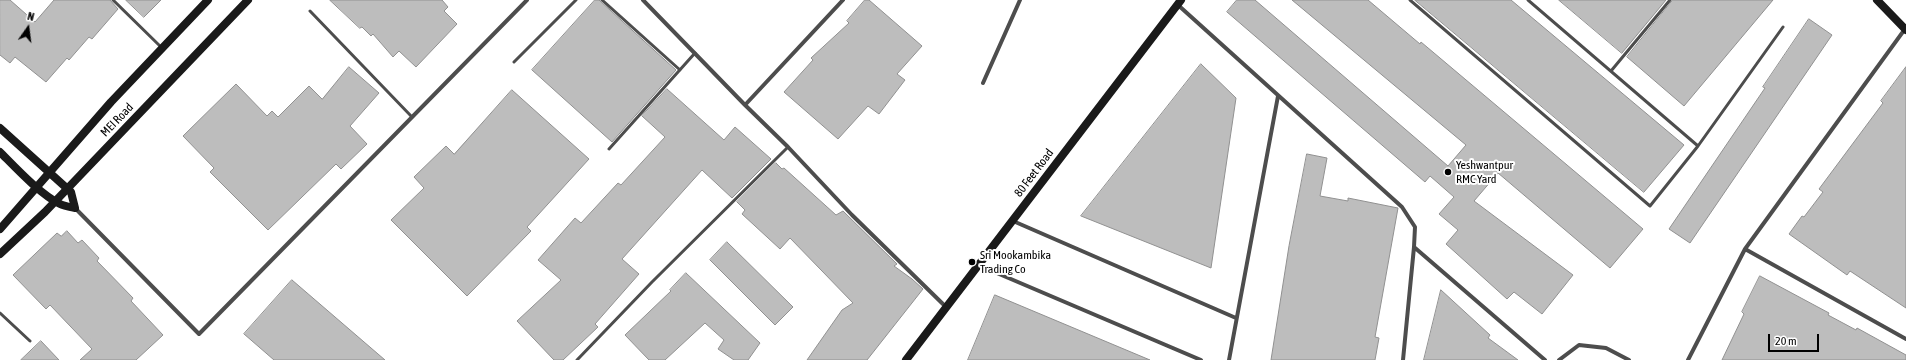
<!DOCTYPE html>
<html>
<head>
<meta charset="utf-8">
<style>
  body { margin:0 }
  #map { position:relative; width:1906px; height:360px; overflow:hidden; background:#fff; font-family:"Asap Condensed",sans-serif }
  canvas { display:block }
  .north { position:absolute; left:8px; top:8px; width:40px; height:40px; -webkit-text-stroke:3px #fff; paint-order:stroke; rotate:14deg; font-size:11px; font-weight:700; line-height:16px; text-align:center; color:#000 }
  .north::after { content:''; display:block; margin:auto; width:14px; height:18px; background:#000; clip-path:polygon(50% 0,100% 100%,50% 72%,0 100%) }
  .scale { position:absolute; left:1768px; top:334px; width:51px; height:18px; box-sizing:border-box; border:2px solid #000; border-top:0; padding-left:5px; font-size:12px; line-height:14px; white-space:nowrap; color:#000; -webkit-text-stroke:3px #fff; paint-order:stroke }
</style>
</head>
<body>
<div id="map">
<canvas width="1906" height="360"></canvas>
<div class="north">N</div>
<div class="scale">20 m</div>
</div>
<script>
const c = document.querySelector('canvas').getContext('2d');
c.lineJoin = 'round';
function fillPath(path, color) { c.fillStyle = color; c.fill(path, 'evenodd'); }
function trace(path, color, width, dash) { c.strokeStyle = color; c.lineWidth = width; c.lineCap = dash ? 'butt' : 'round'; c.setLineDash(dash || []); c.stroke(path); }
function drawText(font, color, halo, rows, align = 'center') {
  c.font = font + ' "Asap Condensed",sans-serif'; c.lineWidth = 4; c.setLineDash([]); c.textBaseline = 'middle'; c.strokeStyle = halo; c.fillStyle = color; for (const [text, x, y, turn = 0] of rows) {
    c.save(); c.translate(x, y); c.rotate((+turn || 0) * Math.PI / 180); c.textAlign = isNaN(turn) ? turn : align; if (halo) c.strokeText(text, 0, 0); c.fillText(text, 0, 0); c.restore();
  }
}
const building = new Path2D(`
  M0,0H10L35,22L54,0H110L118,9L92,39L89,37L69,60L67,58L46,82L15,57L10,63L0,55Z
  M126,0H161L144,17Z
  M330,0H442L448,7L444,11L457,24L416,67L399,51L393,57L373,34L371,36L362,27L360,28Z
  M595,0H599L676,70L612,142L532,70Z
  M865,0H869L922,46L897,74L905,80L879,114L868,106L838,139L784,92L813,60L811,58L849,23L847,21Z
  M1237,0H1255L1448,166L1466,145L1292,0H1368L1420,44L1421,42L1643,229L1610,268L1498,173L1474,201L1573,275L1542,314L1514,292L1507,299L1446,244L1458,230L1439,214L1454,197L1430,176L1425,182L1227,12Z
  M1415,0H1511L1684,145L1644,192Z
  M1559,0H1666L1622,53Z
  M1673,0H1773L1684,106L1627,57Z
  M1809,19L1832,35L1690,243L1669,229L1765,88L1763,87Z
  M1201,64L1236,98L1211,268L1081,216Z
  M349,67L379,93L350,126L367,144L341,169L336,164L268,230L210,172L214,168L183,136L236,84L267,116L272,111L278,117L309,86L322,99Z
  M1906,67V308L1850,271L1847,275L1789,234L1802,216L1804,217L1823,192L1819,189L1883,103L1881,101Z
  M667,89L724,140L735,127L771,159L732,198L702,170L622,259L639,274L595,324L598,327L563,360H554L517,321L561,280L538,260L575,218L581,223L618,183L621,185L665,137L642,116Z
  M512,90L589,159L527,227L531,231L467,296L391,220L424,188L414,177L446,146L454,154Z
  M1307,154L1327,158L1320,196L1348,201V198L1398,208L1375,337L1379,338L1375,360H1271L1289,246Z
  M776,163L782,169L784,168L836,215L843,211L897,264L894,266L912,279L923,289L867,360H807L842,310L853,303L790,238L780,249L742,214L745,210L737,202Z
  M67,231L78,243L82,240L99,258L97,261L133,298L131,301L163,335L136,360H80L92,349L50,305L46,309L13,275L57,233L61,236Z
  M727,242L793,307L775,325L710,260Z
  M686,273L760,343L748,360H734L718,349L724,340L705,323L665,360H649L625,335L671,291L670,290Z
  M1760,276L1829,313L1828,315L1856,330L1857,328L1906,355V360H1722L1744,314L1742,312Z
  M292,280L385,360H274L244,334Z
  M1441,290L1490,335L1488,338L1518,360H1424Z
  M995,295L1150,360H968Z
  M41,341L59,360H21Z`);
fillPath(building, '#bdbdbd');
trace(building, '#919191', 1);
trace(new Path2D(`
  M113,0L161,47
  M602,0L680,70
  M1410,0L1650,206L1698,146L1783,27
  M1528,0L1698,146
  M310,11L412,117
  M514,62L576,0
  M1611,71L1670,0
  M609,149L695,53
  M0,313L30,341
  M577,360L652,282L788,147`), '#4d4d4d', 3);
trace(new Path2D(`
  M643,0L745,105L788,147L852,215L946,307
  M1178,5L1402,207L1415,227L1414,247L1403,360
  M983,83L1020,0
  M745,105L843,0
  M75,208L199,334L527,0
  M1013,221L1236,318
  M1414,247L1545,360
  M1745,249L1906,339
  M978,265L1201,360
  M1229,360L1278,96
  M1559,360L1579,345L1606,348L1629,360
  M1688,360L1745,249L1905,29`), '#4d4d4d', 4);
trace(new Path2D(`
  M1877,0L1906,30
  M0,128L71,192L75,208C70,207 64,206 60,204C40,194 16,168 0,152
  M0,229L111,102L208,0
  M0,254L45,212L248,0
  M906,360L1181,0`), '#1a1a1a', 8);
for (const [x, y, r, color] of [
  [1448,172,4,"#000"],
  [972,262,4,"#000"]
]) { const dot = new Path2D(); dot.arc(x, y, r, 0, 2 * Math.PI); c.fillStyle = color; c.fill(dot); trace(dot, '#fff', 1.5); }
drawText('12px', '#000', '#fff', [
  ["MEI Road",117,120,-46],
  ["80 Feet Road",1034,173,-53]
]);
drawText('12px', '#000', '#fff', [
  ["Yeshwantpur",1456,165],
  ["RMC Yard",1456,179],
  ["Sri Mookambika",980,255],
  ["Trading Co",980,269]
], 'left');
</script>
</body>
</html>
